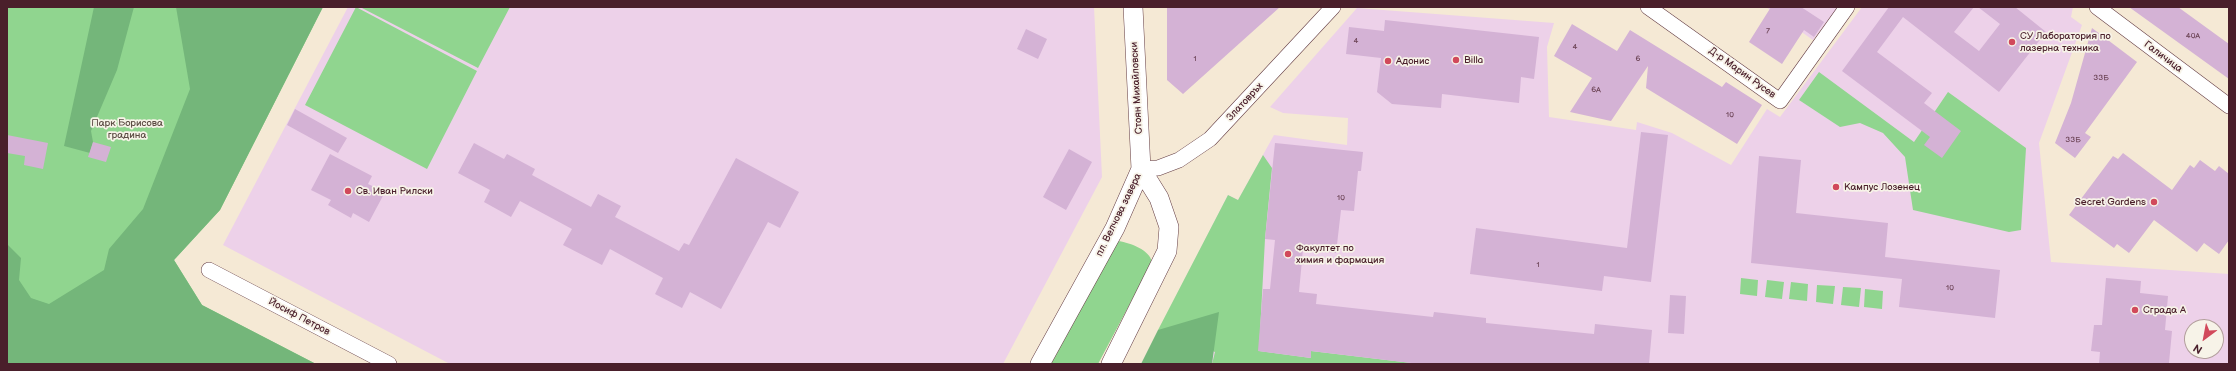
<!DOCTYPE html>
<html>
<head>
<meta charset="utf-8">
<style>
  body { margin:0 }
  #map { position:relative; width:2236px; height:371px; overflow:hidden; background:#f5e9d5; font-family:"Balsamiq Sans",sans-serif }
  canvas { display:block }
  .frame { position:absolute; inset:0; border:8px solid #4a1f2b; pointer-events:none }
  .north { position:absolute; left:2184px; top:319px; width:40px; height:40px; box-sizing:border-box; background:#f7f3e8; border:1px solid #b29e9c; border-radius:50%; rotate:212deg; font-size:11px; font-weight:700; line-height:16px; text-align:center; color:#4a1f2b }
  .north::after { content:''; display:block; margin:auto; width:14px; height:18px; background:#d1495b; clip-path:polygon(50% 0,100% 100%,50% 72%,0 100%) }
</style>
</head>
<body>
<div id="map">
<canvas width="2236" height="371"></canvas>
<div class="frame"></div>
<div class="north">N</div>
</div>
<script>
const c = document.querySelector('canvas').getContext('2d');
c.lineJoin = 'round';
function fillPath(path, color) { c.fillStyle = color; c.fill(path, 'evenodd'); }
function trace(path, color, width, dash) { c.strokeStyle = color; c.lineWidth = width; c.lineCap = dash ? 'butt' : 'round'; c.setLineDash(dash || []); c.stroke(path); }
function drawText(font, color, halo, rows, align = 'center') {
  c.font = font + ' "Balsamiq Sans",sans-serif'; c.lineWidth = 3.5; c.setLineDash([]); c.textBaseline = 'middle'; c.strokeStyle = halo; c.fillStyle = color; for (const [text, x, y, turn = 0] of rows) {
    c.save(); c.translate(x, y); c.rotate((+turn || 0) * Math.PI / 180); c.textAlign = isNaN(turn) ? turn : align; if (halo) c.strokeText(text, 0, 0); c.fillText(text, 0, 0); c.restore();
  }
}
fillPath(new Path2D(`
  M348,7H1094L1102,177L1003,364H450L223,245Z
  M1766,7H1838L1813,40Z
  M1862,7H2073L2071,17L2082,25L2039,143L2051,262L2229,274V364H1141L1228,195L1238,200L1274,135L1347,145L1348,118L1283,113L1270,107L1357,8L1554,23L1547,47L1549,117L1636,130L1637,122L1672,133L1731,165L1767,109L1780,117ZM2192,327H2216V351H2192Z`), '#edd1e9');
fillPath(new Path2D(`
  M7,7H323L220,210L174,260L202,305L316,364H7Z
  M356,7L477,71L427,169L305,105Z
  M360,7H510L478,68Z
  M1819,72L1914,142L1948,92L2026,148L2021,230L2009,232L1913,210L1905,157L1883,133L1860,123L1840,127L1799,100Z
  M1263,155L1272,168L1265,239L1259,351L1311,358V351L1420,364H1212L1215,352L1158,330L1228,195L1238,200Z
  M1119,241C1130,243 1150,250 1152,262L1098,364H1051L1117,242Z
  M1741,278L1758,280L1757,296L1740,294Z
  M1767,280L1784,282L1782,299L1765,297Z
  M1791,282L1808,284L1807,301L1789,299Z
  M1817,285L1835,286L1833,304L1816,302Z
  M1843,287L1861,288L1859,307L1841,305Z
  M1865,289L1883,291L1882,309L1864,307Z`), '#90d58f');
fillPath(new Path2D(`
  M94,7H134L117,70L91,131L93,142L90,153L64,146Z
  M176,7H323L220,210L174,260L202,305L316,364H7V244L21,258L19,280L31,298L49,304L104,270L109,249L143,209L190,89Z
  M1219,312L1212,364H1141L1158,330Z`), '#74b67a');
fillPath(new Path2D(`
  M1167,7H1280L1183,94L1167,80Z
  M1771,7H1801L1824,22L1814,37L1804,30L1782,64L1749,42Z
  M1889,7H1974L1954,32L1979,51L2000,24L1978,7H2015L2046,32L1999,92L1903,17L1877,52L1932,93L1924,103L1961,131L1942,158L1924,145L1930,137L1842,71Z
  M2129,7H2178L2229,44V79Z
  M1385,20L1539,37L1534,79L1521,77L1519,103L1442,94L1441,108L1392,104L1377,92L1381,58L1346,54L1349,27L1384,31Z
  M1572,24L1617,51L1630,30L1722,87L1726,82L1762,105L1737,144L1646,88L1648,66L1611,121L1570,112L1592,78L1554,56Z
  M2092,28L2137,62L2085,133L2091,137L2075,158L2055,143L2071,103Z
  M1026,29L1047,39L1038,59L1017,49Z
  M295,109L347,138L338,153L287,125Z
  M1641,132L1668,135L1651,282L1604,276L1602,291L1470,274L1476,228L1627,248Z
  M7,135L48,143L43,169L24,165L25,156L7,153Z
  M93,142L111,147L106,162L88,157Z
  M474,143L504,159L507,154L535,169L532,175L591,207L598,194L621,206L615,217L679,251L684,243L689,245L736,158L799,192L780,228L768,222L721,309L690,292L682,308L655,294L663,278L610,249L602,265L563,245L572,229L520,201L511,217L484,202L490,190L458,173Z
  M1275,143L1363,152L1361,171H1358L1354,211L1341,210L1336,253L1303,249L1299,292L1317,294L1316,304L1433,317L1434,312L1486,318V323L1594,334L1595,324L1652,330L1649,364H1420L1311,351V358L1258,351L1263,289H1270L1275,240L1265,239Z
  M1069,149L1092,162L1066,210L1043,197Z
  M2123,153L2172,190L2190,165L2194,168L2200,160L2215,171L2219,166L2229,174V240L2219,254L2204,243L2197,252L2154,220L2129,253L2117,244L2114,248L2069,215L2113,156L2118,159Z
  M330,154L372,176L368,184L385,192L369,222L353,213L351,218L328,205L331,200L311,190Z
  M1759,156L1801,160L1796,213L1888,223L1885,257L2000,270L1995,318L1899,307L1902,279L1751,263Z
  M2106,278L2141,281L2140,293L2168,296L2165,330L2172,331L2169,363L2099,364L2100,352L2091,351L2094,325H2102Z
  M1670,295L1686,296L1684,334L1668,333Z`), '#d4b2d5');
const minor = new Path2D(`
  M1648,7L1780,101L1847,7
  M2097,7L2229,106
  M1141,169L1158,168L1179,160L1210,139L1333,7
  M209,270L389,364`);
const tertiary = new Path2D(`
  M1040,364L1115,228L1141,169L1133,7
  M1111,364L1167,251L1169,227L1159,198L1141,169`);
trace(minor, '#643d44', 16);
trace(tertiary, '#643d44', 20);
trace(minor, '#fff', 15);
trace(tertiary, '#fff', 19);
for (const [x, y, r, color] of [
  [2012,42,4,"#d1495b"],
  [1456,60,4,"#d1495b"],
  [1388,61,4,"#d1495b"],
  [1836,187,4,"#d1495b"],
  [348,191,4,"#d1495b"],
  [2154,202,4,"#d1495b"],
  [1288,254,4,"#d1495b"],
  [2135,310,4,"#d1495b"]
]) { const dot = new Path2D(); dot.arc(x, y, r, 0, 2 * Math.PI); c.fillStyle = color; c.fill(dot); trace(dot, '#f7f3e8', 1.5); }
drawText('8px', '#6c4456', null, [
  ["7",1768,31],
  ["40А",2193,36],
  ["4",1356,41],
  ["4",1575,47],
  ["1",1195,59],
  ["6",1638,59],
  ["33Б",2101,78],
  ["6А",1596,90],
  ["10",1730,115],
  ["33Б",2073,140],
  ["10",1341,198],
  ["1",1538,265],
  ["10",1950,288]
]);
drawText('10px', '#4a1f2b', '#f7f3e8', [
  ["СУ Лаборатория по",2020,36],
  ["лазерна техника",2020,48],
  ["Billa",1464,60],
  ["Адонис",1396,61],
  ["Кампус Лозенец",1844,187],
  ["Св. Иван Рилски",356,191],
  ["Secret Gardens",2146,202,"right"],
  ["Факултет по",1296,248],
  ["химия и фармация",1296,260],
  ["Сграда А",2143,310]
], 'left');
drawText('10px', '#4a1f2b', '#f7f3e8', [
  ["Галичица",2163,57,37],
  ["Д-р Марин Русев",1742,73,36],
  ["Стоян Михайловски",1137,88,-93],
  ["Златовръх",1245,102,-47],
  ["пл. Велчова завера",1119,215,-64],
  ["Йосиф Петров",299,317,28]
]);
drawText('10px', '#5c4c44', '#f7f3e8', [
  ["Парк Борисова",127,123],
  ["градина",127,135]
]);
</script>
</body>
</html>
